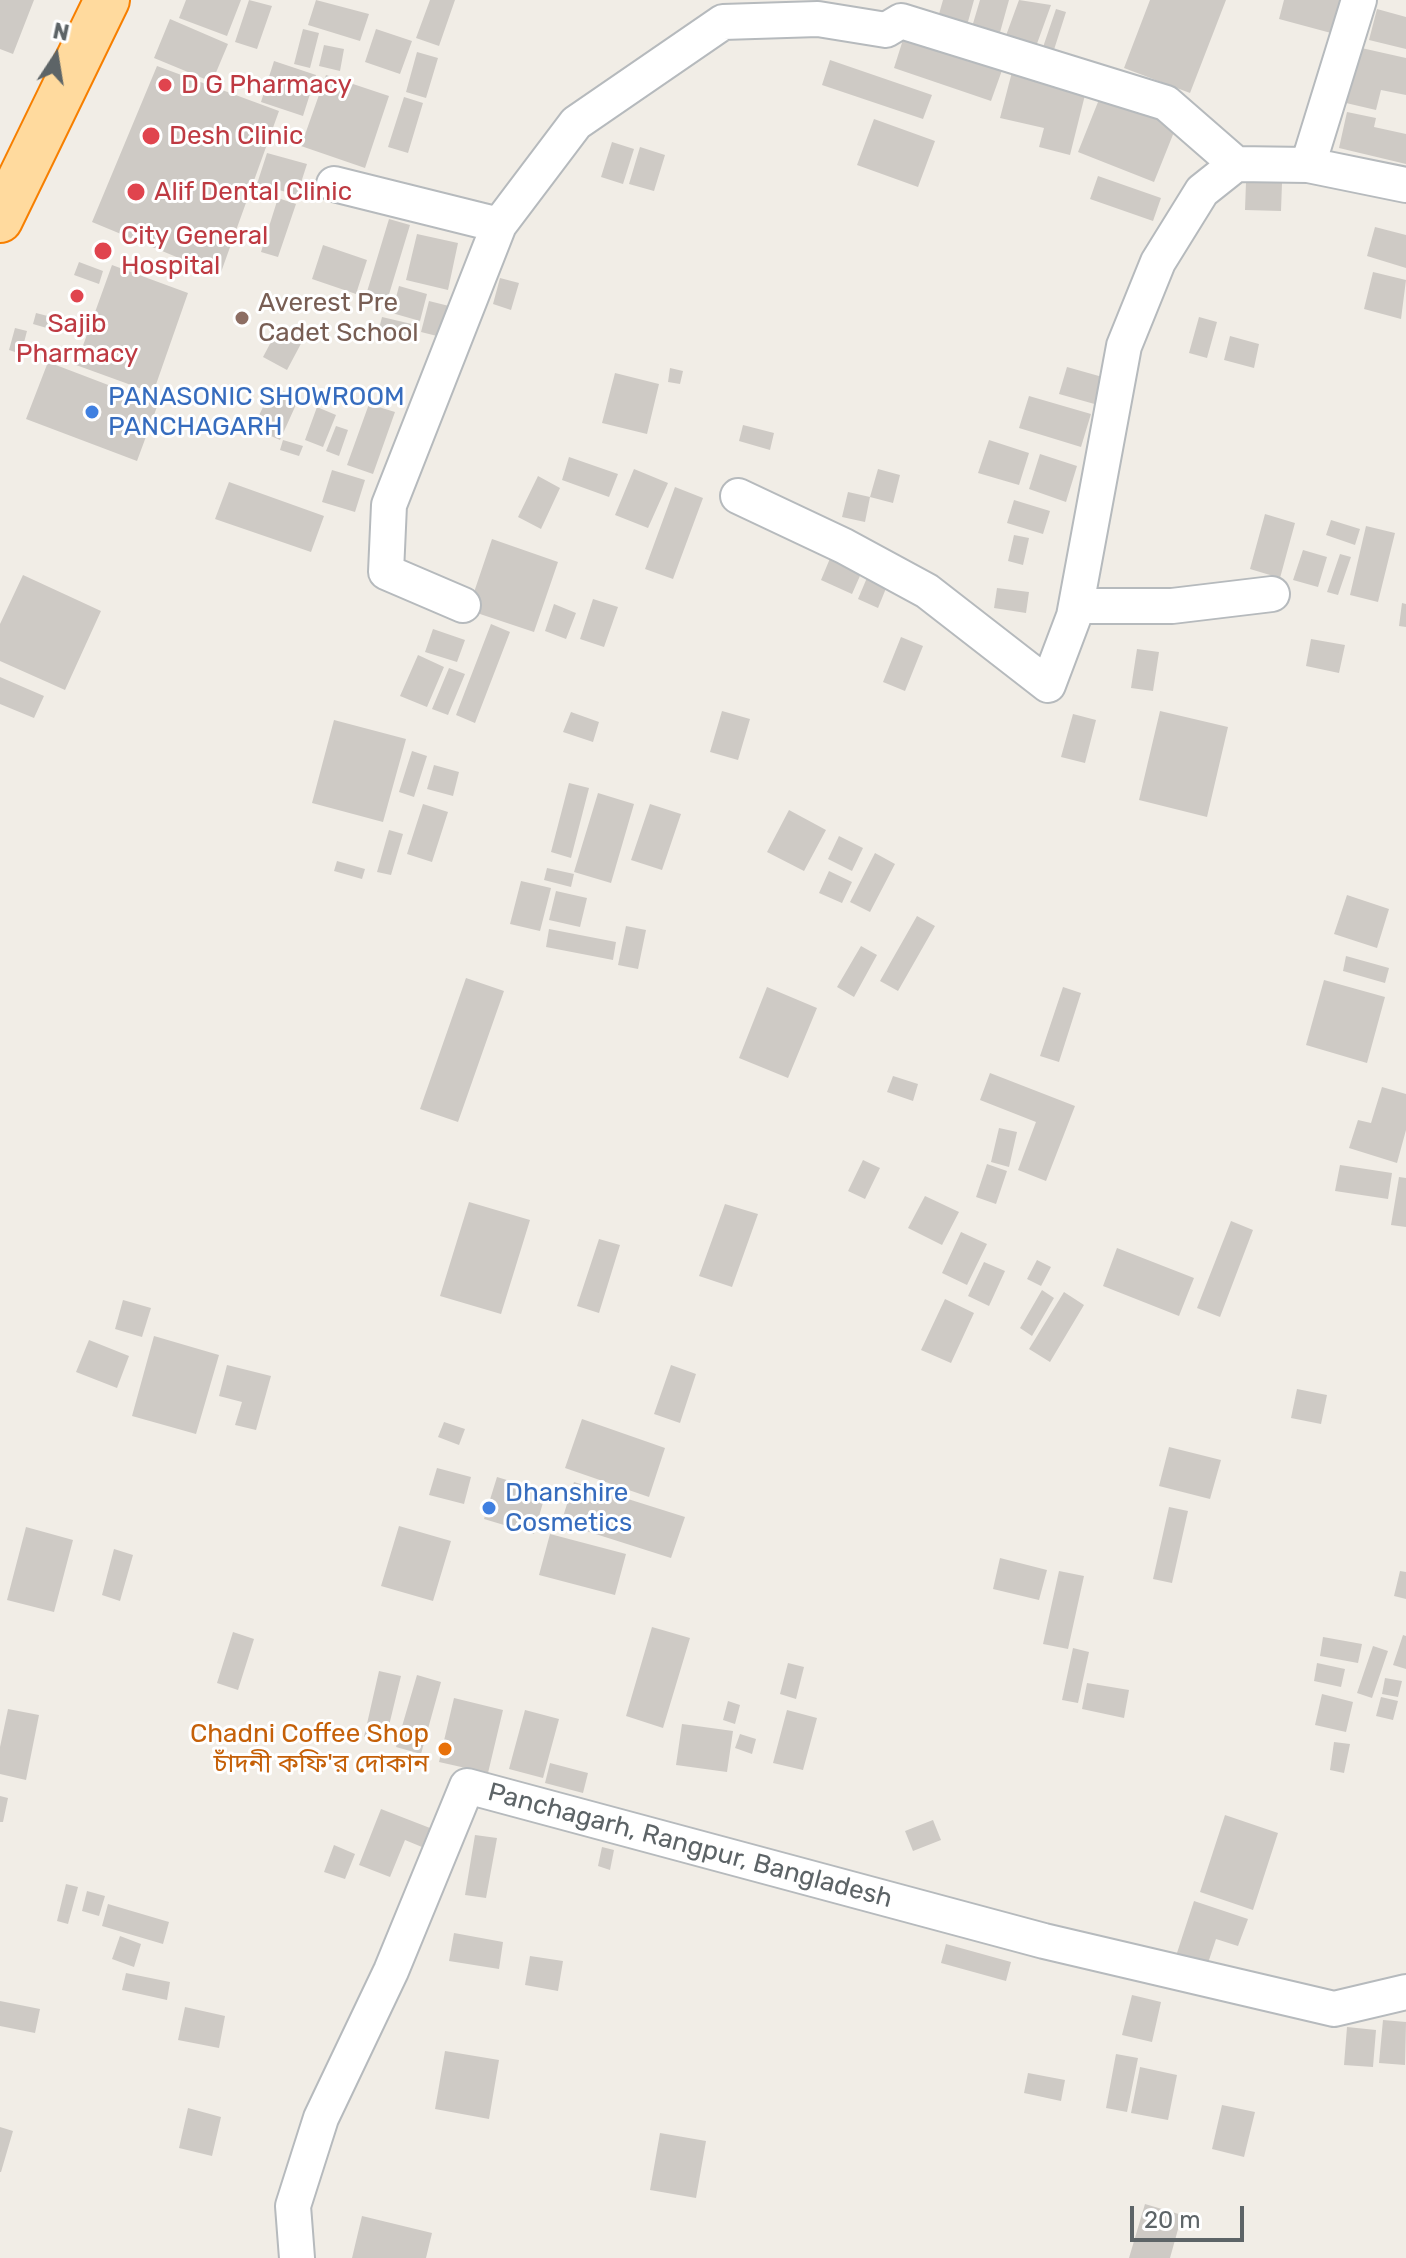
<!DOCTYPE html>
<html>
<head>
<meta charset="utf-8">
<style>
  body { margin:0 }
  #map { position:relative; width:1406px; height:2258px; overflow:hidden; background:#f1ede6; font-family:Rubik,sans-serif }
  canvas { display:block }
  .north { position:absolute; left:16px; top:16px; width:80px; height:80px; -webkit-text-stroke:6px #fff; paint-order:stroke; rotate:12deg; font-size:22px; font-weight:700; line-height:32px; text-align:center; color:#5d6467 }
  .north::after { content:''; display:block; margin:auto; width:28px; height:36px; background:#5d6467; clip-path:polygon(50% 0,100% 100%,50% 72%,0 100%) }
  .scale { position:absolute; left:1130px; top:2206px; width:114px; height:36px; box-sizing:border-box; border:4px solid #5d6467; border-top:0; padding-left:10px; font-size:24px; line-height:28px; white-space:nowrap; color:#5d6467; -webkit-text-stroke:6px #fff; paint-order:stroke }
</style>
</head>
<body>
<div id="map">
<canvas width="1406" height="2258"></canvas>
<div class="north">N</div>
<div class="scale">20 m</div>
</div>
<script>
const c = document.querySelector('canvas').getContext('2d');
c.lineJoin = 'round';
function fillPath(path, color) { c.fillStyle = color; c.fill(path, 'evenodd'); }
function trace(path, color, width, dash) { c.strokeStyle = color; c.lineWidth = width; c.lineCap = dash ? 'butt' : 'round'; c.setLineDash(dash || []); c.stroke(path); }
function drawText(font, color, halo, rows, align = 'center') {
  c.font = font + ' Rubik,"Noto Sans Bengali",sans-serif'; c.lineWidth = 6; c.setLineDash([]); c.textBaseline = 'middle'; c.strokeStyle = halo; c.fillStyle = color; for (const [text, x, y, turn = 0] of rows) {
    c.save(); c.translate(x, y); c.rotate((+turn || 0) * Math.PI / 180); c.textAlign = isNaN(turn) ? turn : align; if (halo) c.strokeText(text, 0, 0); c.fillText(text, 0, 0); c.restore();
  }
}
fillPath(new Path2D(`
  M0,0H34L13,54L0,49Z
  M186,0H241L227,36L179,18Z
  M249,0L272,6L257,49L235,42Z
  M316,0L369,14L360,41L308,25Z
  M430,0H455L439,46L416,38Z
  M943,0H974L966,29L937,21Z
  M980,0H1009L999,36L972,27Z
  M1019,0L1051,5L1034,52L1004,41Z
  M1150,0H1226L1190,93L1124,68Z
  M1284,0H1340L1331,33L1279,19Z
  M1056,9L1066,12L1052,56L1041,53Z
  M1377,9L1406,17V49L1369,40Z
  M170,19L228,44L212,82L154,58Z
  M907,27L1005,62L991,101L894,68Z
  M303,29L319,33L310,68L294,64Z
  M376,29L412,41L400,74L365,62Z
  M324,45L344,49L340,71L319,66Z
  M1357,47L1406,58V95L1381,90L1376,110L1346,103Z
  M417,52L438,58L426,98L406,92Z
  M830,60L932,95L923,119L822,85Z
  M274,61L316,75L303,116L261,102Z
  M157,66L279,111L220,275L92,222Z
  M1012,72L1086,91L1070,155L1039,147L1044,128L1000,118Z
  M326,75L389,96L365,168L301,146Z
  M1102,92L1178,122L1154,182L1078,152Z
  M404,97L423,103L408,153L388,147Z
  M1347,112L1376,118L1374,127L1406,134V164L1339,148Z
  M874,119L935,141L918,187L857,165Z
  M612,142L634,149L623,184L601,177Z
  M640,147L665,155L654,191L629,184Z
  M267,153L307,164L297,195L257,184Z
  M1098,176L1161,198L1153,221L1090,199Z
  M1246,182L1282,183L1281,211L1245,210Z
  M278,198L296,204L278,257L261,252Z
  M389,219L410,225L387,301L366,295Z
  M1375,227L1406,235V268L1367,256Z
  M417,234L458,243L448,290L406,280Z
  M323,245L367,260L356,294L312,279Z
  M79,262L103,271L99,284L74,275Z
  M112,265L188,293L153,393L76,365Z
  M1373,272L1406,280L1401,319L1364,309Z
  M500,278L519,283L511,310L493,304Z
  M399,286L427,294L420,321L392,313Z
  M429,301L449,306L441,337L421,332Z
  M36,313L67,321L64,333L33,324Z
  M382,317L416,325L413,340L378,333Z
  M1199,317L1217,322L1207,358L1189,353Z
  M280,325L304,338L287,370L263,357Z
  M15,328L27,331L21,354L9,350Z
  M1230,336L1259,344L1254,368L1224,360Z
  M48,362L158,404L137,461L26,419Z
  M1067,367L1106,378L1098,405L1059,394Z
  M670,368L683,371L680,384L668,382Z
  M615,373L659,384L647,434L602,423Z
  M273,386L299,398L280,440L253,428Z
  M1029,396L1091,414L1081,447L1019,428Z
  M369,404L395,412L373,474L347,465Z
  M317,407L336,415L323,447L305,440Z
  M743,425L774,433L770,450L739,441Z
  M336,426L348,430L339,456L326,451Z
  M283,440L303,446L299,456L280,450Z
  M989,440L1029,453L1019,485L978,473Z
  M1040,454L1077,466L1066,502L1029,489Z
  M569,457L618,474L609,497L562,480Z
  M634,469L668,483L648,528L615,515Z
  M878,469L900,475L893,503L870,497Z
  M332,470L365,480L355,512L322,502Z
  M538,476L560,488L541,529L518,517Z
  M229,482L324,516L311,552L215,519Z
  M675,487L703,498L673,579L645,569Z
  M848,492L870,497L865,522L842,517Z
  M1014,500L1050,511L1043,534L1007,523Z
  M1265,514L1295,523L1280,578L1250,569Z
  M1331,520L1360,529L1355,545L1326,535Z
  M1366,526L1395,533L1378,602L1350,595Z
  M1014,535L1029,538L1023,565L1008,561Z
  M492,539L558,562L534,632L468,610Z
  M1303,550L1327,557L1318,587L1293,580Z
  M1340,554L1351,557L1338,595L1327,592Z
  M831,556L863,569L852,594L821,580Z
  M869,573L889,581L878,608L858,599Z
  M23,575L101,611L65,690L0,661V624Z
  M997,588L1029,592L1026,613L994,608Z
  M593,599L618,607L604,647L580,639Z
  M1402,603L1406,604V627L1399,626Z
  M554,604L576,613L566,639L545,631Z
  M491,624L510,632L475,723L456,715Z
  M433,629L465,640L457,662L425,652Z
  M901,637L923,646L905,691L883,682Z
  M1311,639L1345,645L1339,673L1306,666Z
  M1137,649L1159,652L1153,691L1131,688Z
  M418,655L444,667L427,707L400,696Z
  M449,668L465,674L448,715L432,709Z
  M0,677L44,696L34,718L0,704Z
  M722,711L750,719L738,760L710,752Z
  M1160,711L1228,727L1207,817L1139,800Z
  M571,712L599,722L593,742L563,732Z
  M1073,714L1096,720L1085,763L1061,757Z
  M334,720L406,739L383,822L312,803Z
  M412,751L427,756L414,797L399,792Z
  M434,765L459,772L453,796L427,789Z
  M569,783L589,788L571,858L551,852Z
  M598,793L634,804L611,883L574,872Z
  M423,804L448,812L432,862L407,854Z
  M650,804L681,814L662,870L631,860Z
  M789,810L826,830L804,871L767,852Z
  M389,830L403,834L391,875L377,872Z
  M839,836L863,848L852,871L828,859Z
  M875,853L895,864L870,912L850,902Z
  M337,861L365,869L362,879L334,871Z
  M547,868L574,874L571,887L544,880Z
  M829,871L852,882L842,903L819,893Z
  M521,881L551,888L540,931L510,924Z
  M556,891L587,898L580,927L549,920Z
  M1347,895L1389,909L1377,948L1334,934Z
  M917,916L935,926L898,991L880,981Z
  M626,926L646,930L638,969L618,965Z
  M549,929L616,942L613,960L546,947Z
  M861,946L877,955L854,997L837,987Z
  M1346,956L1389,968L1385,983L1343,971Z
  M466,978L504,991L458,1122L420,1109Z
  M1324,980L1385,997L1367,1063L1306,1045Z
  M767,987L817,1008L788,1078L739,1058Z
  M1063,987L1081,993L1059,1062L1040,1056Z
  M990,1073L1075,1106L1046,1181L1018,1170L1036,1122L980,1100Z
  M893,1076L918,1084L913,1101L887,1092Z
  M1382,1087L1406,1094V1130L1397,1163L1349,1148L1358,1120L1371,1123Z
  M999,1128L1017,1132L1009,1167L991,1162Z
  M863,1160L880,1168L865,1199L848,1191Z
  M987,1164L1007,1171L996,1204L976,1197Z
  M1340,1165L1392,1173L1388,1199L1335,1191Z
  M1399,1177L1406,1178V1227L1391,1225Z
  M925,1196L959,1212L942,1245L908,1228Z
  M469,1202L530,1220L501,1314L440,1296Z
  M725,1204L758,1214L732,1287L699,1276Z
  M1231,1221L1253,1230L1220,1317L1197,1308Z
  M961,1232L987,1244L967,1285L942,1273Z
  M599,1239L620,1245L599,1313L577,1306Z
  M1117,1248L1194,1278L1179,1316L1103,1286Z
  M1037,1260L1051,1267L1041,1286L1027,1279Z
  M984,1262L1005,1271L989,1306L968,1296Z
  M1042,1290L1054,1298L1032,1336L1020,1328Z
  M1064,1292L1084,1305L1050,1362L1029,1349Z
  M945,1299L974,1313L951,1363L921,1350Z
  M123,1300L151,1308L142,1337L115,1329Z
  M154,1336L219,1355L196,1434L132,1416Z
  M89,1340L129,1356L117,1388L76,1372Z
  M227,1365L271,1376L256,1430L235,1425L242,1402L219,1396Z
  M671,1365L696,1374L680,1423L654,1414Z
  M1297,1389L1327,1395L1321,1424L1291,1418Z
  M582,1419L665,1448L649,1497L565,1468Z
  M444,1422L465,1429L459,1445L438,1437Z
  M1169,1447L1221,1460L1210,1499L1159,1486Z
  M437,1468L471,1477L464,1504L429,1495Z
  M497,1477L546,1492L534,1534L484,1519Z
  M574,1482L685,1517L671,1558L561,1523Z
  M1169,1507L1188,1511L1172,1583L1153,1579Z
  M399,1526L451,1541L433,1601L381,1586Z
  M26,1527L73,1540L54,1612L7,1600Z
  M550,1534L626,1554L615,1595L539,1575Z
  M114,1549L133,1555L120,1601L102,1595Z
  M1000,1558L1047,1570L1039,1600L993,1589Z
  M1059,1571L1084,1576L1068,1649L1043,1644Z
  M1400,1571L1406,1572V1599L1394,1596Z
  M652,1627L690,1638L663,1728L626,1716Z
  M233,1632L254,1639L238,1690L217,1683Z
  M1403,1635L1406,1636V1669L1393,1665Z
  M1323,1637L1362,1644L1358,1663L1320,1656Z
  M1373,1646L1388,1651L1372,1698L1357,1693Z
  M1073,1648L1089,1652L1078,1703L1062,1700Z
  M788,1663L804,1667L796,1699L780,1694Z
  M1317,1663L1345,1669L1341,1687L1314,1681Z
  M379,1671L401,1676L385,1742L364,1737Z
  M417,1675L441,1682L421,1754L396,1747Z
  M1385,1678L1402,1681L1398,1697L1382,1694Z
  M1087,1683L1129,1690L1124,1718L1082,1709Z
  M1322,1694L1353,1702L1346,1732L1315,1725Z
  M1381,1697L1398,1701L1393,1720L1376,1716Z
  M454,1698L503,1710L488,1773L439,1762Z
  M728,1701L740,1705L735,1724L723,1720Z
  M8,1709L39,1715L26,1780L0,1774V1747Z
  M525,1710L559,1719L543,1778L509,1769Z
  M787,1710L817,1718L803,1770L773,1763Z
  M682,1724L733,1731L727,1772L676,1765Z
  M740,1734L756,1739L752,1754L735,1748Z
  M1334,1742L1350,1744L1344,1773L1330,1770Z
  M550,1763L588,1773L583,1793L545,1783Z
  M0,1796L8,1798L3,1822H0Z
  M381,1809L430,1828L422,1847L405,1840L390,1877L359,1865Z
  M1225,1815L1278,1833L1253,1910L1200,1892Z
  M933,1820L941,1840L913,1851L905,1831Z
  M475,1835L497,1838L486,1898L465,1895Z
  M334,1845L355,1854L345,1879L324,1872Z
  M602,1847L614,1850L610,1870L598,1866Z
  M66,1884L78,1887L68,1924L57,1921Z
  M87,1891L105,1896L99,1916L82,1911Z
  M1194,1901L1248,1919L1238,1946L1216,1939L1207,1966L1176,1956Z
  M108,1904L169,1922L163,1944L102,1926Z
  M454,1933L503,1942L499,1969L449,1961Z
  M120,1936L141,1944L134,1967L112,1959Z
  M946,1944L1011,1962L1006,1981L941,1963Z
  M530,1956L563,1961L558,1991L525,1985Z
  M126,1973L170,1982L167,2000L122,1990Z
  M1132,1995L1161,2002L1152,2042L1122,2035Z
  M0,2001L40,2009L35,2033L0,2026Z
  M185,2007L225,2016L219,2048L178,2040Z
  M1383,2020L1406,2022L1405,2065L1379,2063Z
  M1347,2027L1376,2030L1373,2067L1344,2065Z
  M445,2051L499,2060L489,2119L435,2109Z
  M1116,2054L1138,2058L1127,2112L1106,2108Z
  M1140,2067L1177,2075L1168,2120L1131,2113Z
  M1028,2073L1065,2080L1061,2101L1024,2093Z
  M1222,2105L1255,2112L1244,2157L1212,2149Z
  M188,2108L221,2117L212,2156L179,2148Z
  M0,2127L13,2131L1,2172H0Z
  M660,2133L706,2141L696,2198L650,2190Z
  M1145,2204L1182,2215L1170,2258H1129Z
  M362,2216L432,2233L426,2258H352Z`), '#cecac5');
const minor = new Path2D(`
  M1308,165L1359,0
  M334,184L499,225L389,505L386,572L463,605
  M499,225L576,123L723,22L818,19L886,30L901,21L1166,103L1236,164
  M738,496L844,546L927,591L1048,685L1074,616L1124,346L1158,262L1202,191L1236,164L1308,165L1406,185
  M1076,606H1172L1272,594
  M297,2258L293,2206L321,2118L391,1971L467,1786L1044,1941L1334,2009L1406,1992`);
const trunk = new Path2D(`
  M0,220L107,0`);
trace(minor, '#b6babd', 38);
trace(trunk, '#f77f00', 48);
trace(minor, '#fff', 34);
trace(trunk, '#ffda9e', 44);
for (const [x, y, r, color] of [
  [165,85,8,"#e0444e"],
  [151,136,10,"#e0444e"],
  [136,192,10,"#e0444e"],
  [103,251,10,"#e0444e"],
  [77,296,8,"#e0444e"],
  [242,318,8,"#8d6e63"],
  [92,412,8,"#3f7fe0"],
  [489,1508,8,"#3f7fe0"],
  [445,1749,8,"#e8710a"]
]) { const dot = new Path2D(); dot.arc(x, y, r, 0, 2 * Math.PI); c.fillStyle = color; c.fill(dot); trace(dot, '#fff', 3); }
drawText('26px', '#be3a42', '#fff', [
  ["D G Pharmacy",181,85],
  ["Desh Clinic",169,136],
  ["Alif Dental Clinic",154,192],
  ["City General",121,236],
  ["Hospital",121,266],
  ["Sajib",77,324,"center"],
  ["Pharmacy",77,354,"center"]
], 'left');
drawText('26px', '#785e54', '#fff', [
  ["Averest Pre",258,303],
  ["Cadet School",258,333]
], 'left');
drawText('26px', '#366cbe', '#fff', [
  ["PANASONIC SHOWROOM",108,397],
  ["PANCHAGARH",108,427],
  ["Dhanshire",505,1493],
  ["Cosmetics",505,1523]
], 'left');
drawText('26px', '#c56008', '#fff', [
  ["Chadni Coffee Shop",429,1734],
  ["চাঁদনী কফি'র দোকান",429,1764]
], 'right');
drawText('26px', '#5d6467', '#fff', [
  ["Panchagarh, Rangpur, Bangladesh",690,1846,15]
]);
</script>
</body>
</html>
